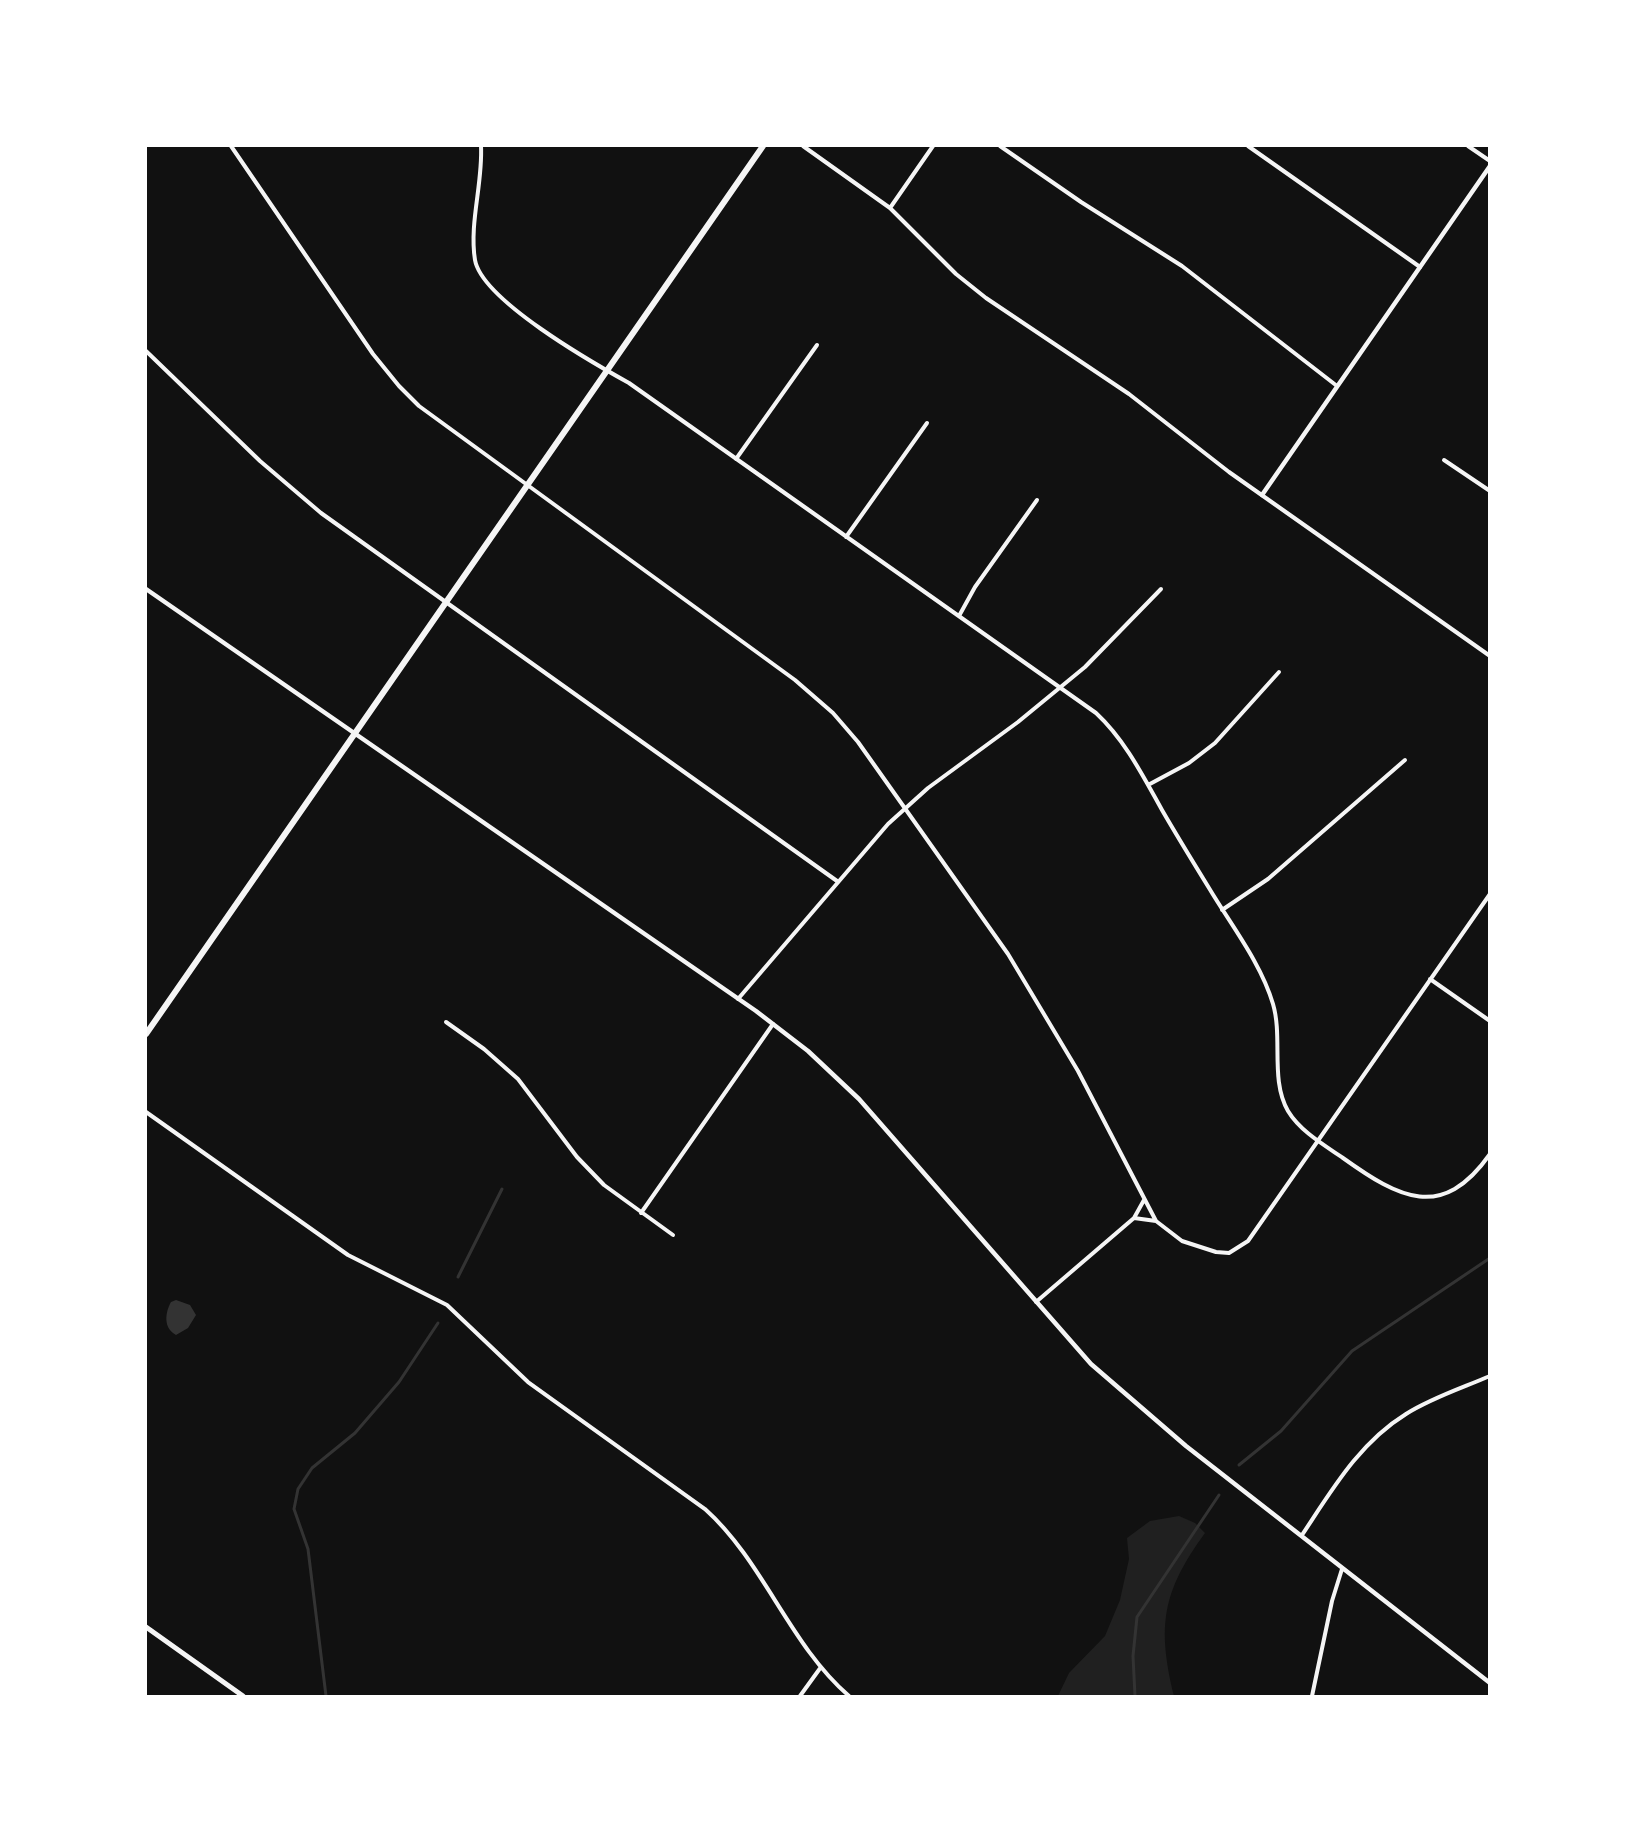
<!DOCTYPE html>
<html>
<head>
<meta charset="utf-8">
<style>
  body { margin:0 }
  #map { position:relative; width:1635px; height:1842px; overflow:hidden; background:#111; font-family:"Libre Baskerville",serif }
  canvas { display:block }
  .frame { position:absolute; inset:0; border:147px solid #fff; pointer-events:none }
</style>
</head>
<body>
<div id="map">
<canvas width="1635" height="1842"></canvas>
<div class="frame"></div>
</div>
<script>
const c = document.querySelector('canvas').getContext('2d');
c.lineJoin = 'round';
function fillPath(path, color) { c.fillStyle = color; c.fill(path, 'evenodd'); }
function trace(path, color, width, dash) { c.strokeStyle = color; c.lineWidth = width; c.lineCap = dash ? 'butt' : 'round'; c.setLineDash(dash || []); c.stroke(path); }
fillPath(new Path2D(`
  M1179,1516L1195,1523L1205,1533C1162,1592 1157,1626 1174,1696H1058L1069,1673L1105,1636L1120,1600L1129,1559L1127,1538L1150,1521Z`), '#202020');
fillPath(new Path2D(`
  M176,1300L190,1305L196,1315L188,1328L176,1335C163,1328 165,1313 171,1302Z`), '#333');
trace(new Path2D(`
  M458,1277L502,1189
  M1239,1465L1281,1431L1352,1351L1490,1258
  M326,1696L308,1549L294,1509L298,1489L312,1468L355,1433L399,1382L438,1323
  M1135,1696L1133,1656L1137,1617L1219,1495`), '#333', 3);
trace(new Path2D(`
  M231,146L373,354L399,386L419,406L795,680L833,713L858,742L1008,954L1078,1071L1156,1221L1182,1241L1216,1252L1229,1253L1248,1241L1490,894
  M481,146C483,183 469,223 475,260C482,300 593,363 629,383L1096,713C1125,740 1143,776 1162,810C1177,836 1193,862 1209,888C1231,925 1261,963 1273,1004C1283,1038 1270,1080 1288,1111C1300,1131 1324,1145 1343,1158C1399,1198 1442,1222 1490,1154
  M803,146L890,208L956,274L986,298L1129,394L1229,472L1490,656
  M1000,146L1081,202L1182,266L1337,386
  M1248,146L1420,267
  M1468,146L1490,161
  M890,208L933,146
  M146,351L260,461L321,513L837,881
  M736,459L817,345
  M1444,460L1490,491
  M846,537L927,423
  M959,616L975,587L1037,500
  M1148,785L1189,763L1215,743L1279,672
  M1222,910L1268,879L1405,760
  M1430,979L1490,1021
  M738,999L888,824L928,788L1018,722L1085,667L1161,589
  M446,1022L484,1049L518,1079L577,1157L604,1185L673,1235
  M146,1112L348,1255L447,1305L528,1382L705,1509C764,1562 789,1644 849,1696
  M641,1213L773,1024
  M1134,1218L1156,1221
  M1036,1302L1134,1218L1144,1200
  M1302,1535C1332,1490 1359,1443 1406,1414C1431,1398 1462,1388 1490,1376
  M800,1696L821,1667
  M1312,1696L1332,1601L1342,1569`), '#f5f5f5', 4);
trace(new Path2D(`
  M1262,495L1490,166
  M146,589L756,1011L808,1051L859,1099L1091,1364L1186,1446L1490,1683`), '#f5f5f5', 4.5);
trace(new Path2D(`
  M146,1627L243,1696`), '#f5f5f5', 5);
trace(new Path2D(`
  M146,1034L763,146`), '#f5f5f5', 6);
</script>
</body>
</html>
